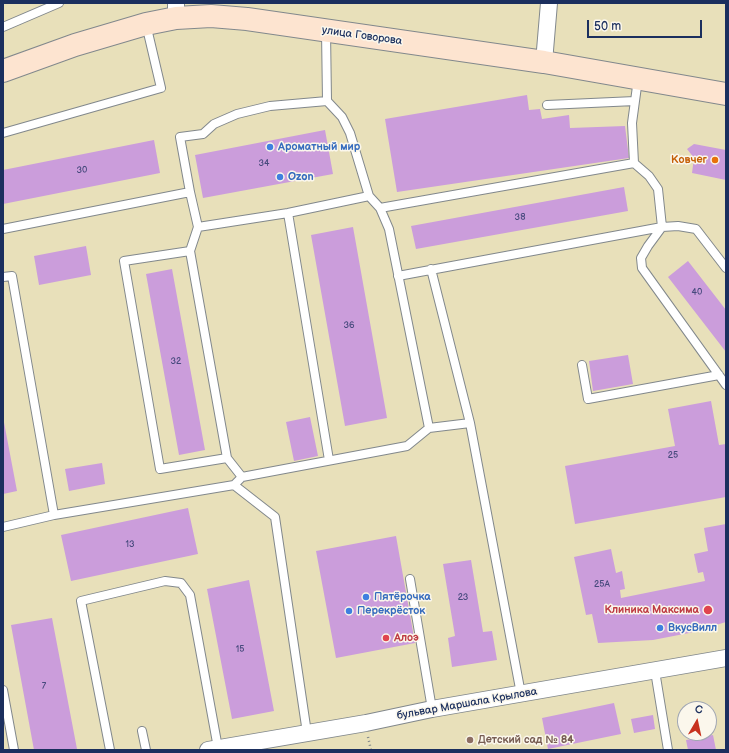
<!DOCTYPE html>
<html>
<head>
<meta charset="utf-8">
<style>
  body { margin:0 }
  #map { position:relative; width:729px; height:753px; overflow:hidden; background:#e8e0ba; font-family:"Balsamiq Sans",sans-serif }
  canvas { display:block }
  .frame { position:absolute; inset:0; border:4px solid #1b2f5e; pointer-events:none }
  .north { position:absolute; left:677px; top:701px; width:40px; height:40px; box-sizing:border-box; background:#fbf7ec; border:1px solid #a1a7b3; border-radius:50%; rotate:9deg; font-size:11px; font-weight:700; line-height:16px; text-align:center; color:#1b2f5e }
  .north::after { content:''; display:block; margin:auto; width:14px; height:18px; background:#c8321e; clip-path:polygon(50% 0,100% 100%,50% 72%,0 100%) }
  .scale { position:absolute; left:587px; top:20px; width:115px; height:18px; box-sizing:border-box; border:2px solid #1b2f5e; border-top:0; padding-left:5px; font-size:12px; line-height:14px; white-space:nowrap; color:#1b2f5e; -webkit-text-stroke:3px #fbf7ec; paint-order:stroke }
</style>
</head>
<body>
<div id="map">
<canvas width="729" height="753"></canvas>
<div class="frame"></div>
<div class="north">С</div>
<div class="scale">50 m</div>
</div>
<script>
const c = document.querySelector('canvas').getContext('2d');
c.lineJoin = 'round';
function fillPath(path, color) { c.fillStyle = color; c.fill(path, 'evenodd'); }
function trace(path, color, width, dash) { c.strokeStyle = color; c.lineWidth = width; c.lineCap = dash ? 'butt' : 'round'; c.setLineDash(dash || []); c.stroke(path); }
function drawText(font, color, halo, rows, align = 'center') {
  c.font = font + ' "Balsamiq Sans",sans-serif'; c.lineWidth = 3; c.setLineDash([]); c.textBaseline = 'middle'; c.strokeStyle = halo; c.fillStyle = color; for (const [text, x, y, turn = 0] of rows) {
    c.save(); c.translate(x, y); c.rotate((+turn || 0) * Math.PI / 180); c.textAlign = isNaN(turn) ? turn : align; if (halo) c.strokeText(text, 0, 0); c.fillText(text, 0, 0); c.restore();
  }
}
fillPath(new Path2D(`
  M527,95L529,110L540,109L542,119L569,115L570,128L625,126L629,158L397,192L385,119Z
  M325,130L333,174L203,198L195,155Z
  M154,140L160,173L3,204V170Z
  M694,144L726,150V180L692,173L694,158L687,149Z
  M624,187L628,211L416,249L411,226Z
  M353,227L387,418L345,426L311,235Z
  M86,246L91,275L39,285L34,256Z
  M688,261L726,310V352L668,277Z
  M172,269L205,450L179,455L146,274Z
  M628,355L633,384L593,391L589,361Z
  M711,401L719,445L726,444V497L575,524L565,466L675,446L668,409Z
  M3,417L17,491L3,494Z
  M310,417L318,456L294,461L286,422Z
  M102,463L105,484L69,491L65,469Z
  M188,508L198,554L71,581L61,535Z
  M726,524V622L689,633L653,640L598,643L592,614L586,615L574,557L611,549L616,573L622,571L625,589L620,590L621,598L705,581L703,572L698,573L694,554L708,551L704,528Z
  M396,536L415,643L336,658L316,551Z
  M471,560L483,632L492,631L497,660L452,667L448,638L455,636L443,564Z
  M249,580L274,711L232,719L207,589Z
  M52,618L77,749L70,750H34L11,625Z
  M614,703L621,734L548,749L542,718Z
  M653,715L655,729L634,733L631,719Z
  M713,735L716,750H688L686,740Z`), '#cb9ddb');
const lane = new Path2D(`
  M3,27L59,3
  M547,105L635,101
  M3,133L161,88L146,24
  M190,192L180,137L203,134L214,124L237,114L270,106L327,101
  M369,196L380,208L389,229L429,428
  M380,208L634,163L632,123L638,79
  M288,213L329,460
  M198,227L190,251L124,261L160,469L227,458L242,477
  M3,229L190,192L198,227L288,213L369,196L350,133L342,117L327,101L326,31
  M190,251L227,458
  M726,268L696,229L678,226L662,227L648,246L641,258L642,268L726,385
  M431,269L470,423
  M398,276L662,227L658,189L649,176L634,163
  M3,277L12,276L54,515
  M582,365L588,399L719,375
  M234,485L275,517L307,733
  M3,527L54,515L234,485L242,477L407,446L429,428L470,423L521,694
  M410,579L432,709
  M655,671L668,750
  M3,690L14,750
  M142,731L146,750
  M110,750L81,601L165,581L181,583L190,595L218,748`);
const street = new Path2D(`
  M176,18V3
  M544,62L549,3
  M208,750L366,723L432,709L726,658`);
const secondary = new Path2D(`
  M3,71L75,45L146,24L176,18L211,16L247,19L544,62L726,94`);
trace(lane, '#82888c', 10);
trace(street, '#82888c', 18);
trace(secondary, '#82888c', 24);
trace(new Path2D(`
  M368,737L371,750`), '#82888c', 2.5, [1, 3]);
trace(lane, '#fff', 8);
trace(street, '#fff', 16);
trace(secondary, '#fde4d0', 22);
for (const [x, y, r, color] of [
  [270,147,4,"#3f7fe0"],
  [715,160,4,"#e8710a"],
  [280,177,4,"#3f7fe0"],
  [366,597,4,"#3f7fe0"],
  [708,610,5,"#e0444e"],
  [349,611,4,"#3f7fe0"],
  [660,628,4,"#3f7fe0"],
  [386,638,4,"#e0444e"],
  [470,740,4,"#8d6e63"]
]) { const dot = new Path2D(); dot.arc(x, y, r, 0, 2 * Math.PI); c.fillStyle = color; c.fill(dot); trace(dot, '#fbf7ec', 1.5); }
drawText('9px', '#474a7d', null, [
  ["34",264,164],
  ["30",82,171],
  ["38",520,218],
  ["40",697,293],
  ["36",349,326],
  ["32",176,362],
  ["25",673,456],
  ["13",130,545],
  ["25А",602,585],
  ["23",463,598],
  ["15",240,650],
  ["7",44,687]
]);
drawText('11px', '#1b2f5e', '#fbf7ec', [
  ["улица Говорова",362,36,8],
  ["бульвар Маршала Крылова",467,704,-10]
]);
drawText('bold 11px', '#366cbe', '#fbf7ec', [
  ["Ароматный мир",278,147],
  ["Ozon",288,177],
  ["Пятёрочка",374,597],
  ["Перекрёсток",357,611],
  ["ВкусВилл",668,628]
], 'left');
drawText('bold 11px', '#c56008', '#fbf7ec', [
  ["Ковчег",707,160]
], 'right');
drawText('bold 11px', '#be3a42', '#fbf7ec', [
  ["Клиника Максима",699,610],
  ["Алоэ",394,638,"left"]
], 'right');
drawText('bold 11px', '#785e54', '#fbf7ec', [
  ["Детский сад № 84",478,740]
], 'left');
</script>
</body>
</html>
